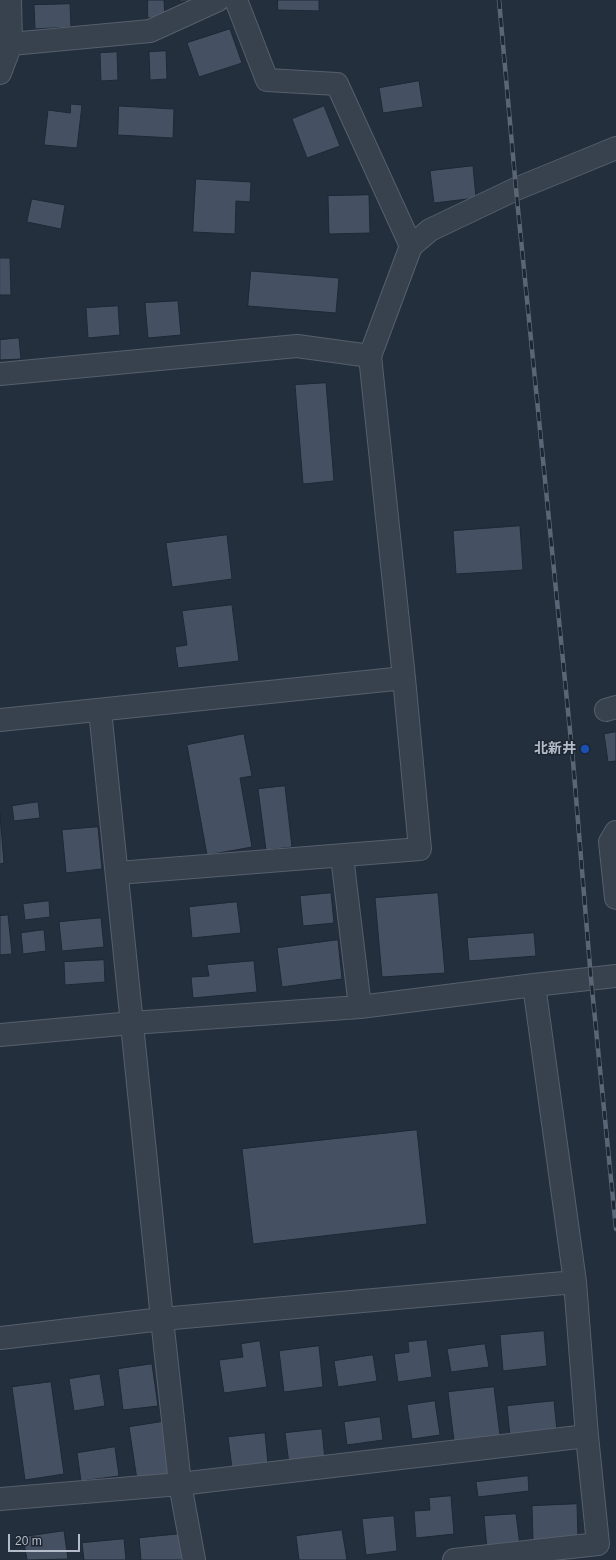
<!DOCTYPE html>
<html>
<head>
<meta charset="utf-8">
<style>
  body { margin:0 }
  #map { position:relative; width:616px; height:1560px; overflow:hidden; background:#242f3e; font-family:Arial,sans-serif }
  canvas { display:block }
  .scale { position:absolute; left:8px; top:1534px; width:72px; height:18px; box-sizing:border-box; border:2px solid #b4bcc9; border-top:0; padding-left:5px; font-size:12px; line-height:14px; white-space:nowrap; color:#b4bcc9; -webkit-text-stroke:3px #1d2633; paint-order:stroke }
</style>
</head>
<body>
<div id="map">
<canvas width="616" height="1560"></canvas>
<div class="scale">20 m</div>
</div>
<script>
const c = document.querySelector('canvas').getContext('2d');
c.lineJoin = 'round';
function fillPath(path, color) { c.fillStyle = color; c.fill(path, 'evenodd'); }
function trace(path, color, width, dash) { c.strokeStyle = color; c.lineWidth = width; c.lineCap = dash ? 'butt' : 'round'; c.setLineDash(dash || []); c.stroke(path); }
function drawText(font, color, halo, rows, align = 'center') {
  c.font = font + ' Arial,"Noto Sans JP",sans-serif'; c.lineWidth = 3; c.setLineDash([]); c.textBaseline = 'middle'; c.strokeStyle = halo; c.fillStyle = color; for (const [text, x, y, turn = 0] of rows) {
    c.save(); c.translate(x, y); c.rotate((+turn || 0) * Math.PI / 180); c.textAlign = isNaN(turn) ? turn : align; if (halo) c.strokeText(text, 0, 0); c.fillText(text, 0, 0); c.restore();
  }
}
const building = new Path2D(`
  M148,0H164L165,17L148,18Z
  M180,0H200L180,2Z
  M278,0H319V11L278,10Z
  M70,4L71,27L35,29L34,5Z
  M230,29L242,63L199,77L187,43Z
  M166,51L167,79L150,80L149,52Z
  M117,52L118,80L101,81L100,53Z
  M419,81L423,107L383,113L379,88Z
  M71,104L82,105L77,148L44,145L48,110L70,113Z
  M119,106L174,109L173,138L118,135Z
  M324,106L340,146L307,158L292,119Z
  M473,166L476,198L434,203L430,171Z
  M196,179L251,182L250,202L236,201L235,234L193,232Z
  M369,195L370,233L329,234L328,196Z
  M32,199L65,205L61,229L27,222Z
  M0,258H10L11,295H0Z
  M251,271L339,278L336,313L248,306Z
  M178,301L181,335L148,338L145,303Z
  M118,306L120,335L88,338L86,308Z
  M19,338L21,359L0,360V340Z
  M326,383L334,481L303,484L295,385Z
  M520,526L523,570L456,574L453,531Z
  M227,535L232,579L172,587L166,543Z
  M232,605L239,661L178,668L175,647L187,645L182,611Z
  M616,732V761L608,762L604,734Z
  M244,734L252,776L240,778L252,847L207,855L187,745Z
  M285,786L292,847L266,850L258,789Z
  M38,802L40,818L14,821L12,806Z
  M0,814L4,863L0,864Z
  M98,827L102,869L66,873L62,830Z
  M331,893L334,923L303,926L300,896Z
  M438,893L445,973L382,977L375,898Z
  M49,901L50,917L25,920L23,904Z
  M237,902L241,933L192,938L189,907Z
  M8,915L12,954L0,955V916Z
  M101,918L104,947L62,951L59,922Z
  M44,930L46,951L23,954L21,933Z
  M534,933L536,956L469,961L467,938Z
  M338,940L342,979L282,987L277,948Z
  M104,960L105,982L65,985L64,962Z
  M254,961L257,992L193,998L191,977L209,976L207,965Z
  M417,1130L427,1224L253,1244L242,1149Z
  M544,1331L547,1366L503,1371L500,1335Z
  M427,1340L432,1377L398,1382L394,1354L409,1352L408,1342Z
  M260,1341L267,1387L224,1393L219,1360L243,1357L241,1344Z
  M485,1344L489,1367L451,1372L447,1349Z
  M319,1346L323,1387L284,1392L279,1351Z
  M373,1355L377,1381L338,1387L334,1361Z
  M152,1364L158,1406L123,1410L118,1369Z
  M100,1374L105,1406L74,1411L69,1379Z
  M51,1382L64,1474L25,1480L12,1387Z
  M494,1387L500,1435L454,1441L448,1392Z
  M435,1401L440,1435L412,1439L407,1405Z
  M554,1401L557,1431L510,1436L507,1406Z
  M380,1417L383,1440L347,1445L344,1422Z
  M167,1421L175,1475L137,1480L129,1427Z
  M322,1429L325,1460L289,1464L285,1433Z
  M265,1433L268,1464L232,1468L228,1437Z
  M115,1447L119,1476L81,1481L77,1453Z
  M528,1476L529,1491L478,1497L476,1482Z
  M451,1496L454,1534L416,1538L414,1511L430,1510L429,1498Z
  M577,1504L578,1539L533,1541L532,1506Z
  M516,1514L520,1546L487,1549L484,1516Z
  M394,1516L397,1551L366,1555L362,1519Z
  M342,1530L347,1560H299L296,1536Z
  M64,1531L68,1559L27,1560L23,1537Z
  M180,1534L183,1560H141L139,1538Z
  M124,1539L126,1560H84L82,1543Z`);
fillPath(building, '#455162');
trace(building, '#1f2835', 1);
const minor = new Path2D(`
  M236,0L267,80L337,84L411,246
  M11,44L150,31L218,0
  M0,73L11,44L10,0
  M0,374L297,346L370,356
  M100,710L162,1319L180,1484L194,1560
  M606,710L616,707
  M0,720L404,678
  M616,832L610,842L616,898
  M342,856L360,1007
  M118,873L420,849L404,678L370,356L411,246L430,230L516,189L616,148
  M0,1035L132,1023L360,1007L534,985L616,976
  M0,1338L162,1319L575,1282
  M0,1499L180,1484L587,1436
  M454,1560L598,1544L587,1436L575,1282L534,985`);
trace(minor, '#565f6c', 24);
trace(minor, '#38414e', 22);
const rail = new Path2D(`
  M499,0L516,189L573,761L591,979L616,1229`);
trace(rail, '#5a6575', 4.5);
trace(rail, '#1d2633', 3, [9]);
for (const [x, y, r, color] of [
  [585,749,5,"#1a4fb4"]
]) { const dot = new Path2D(); dot.arc(x, y, r, 0, 2 * Math.PI); c.fillStyle = color; c.fill(dot); trace(dot, '#1d2633', 1.5); }
drawText('bold 14px', '#b4bcc9', '#1d2633', [
  ["北新井",576,749]
], 'right');
</script>
</body>
</html>
